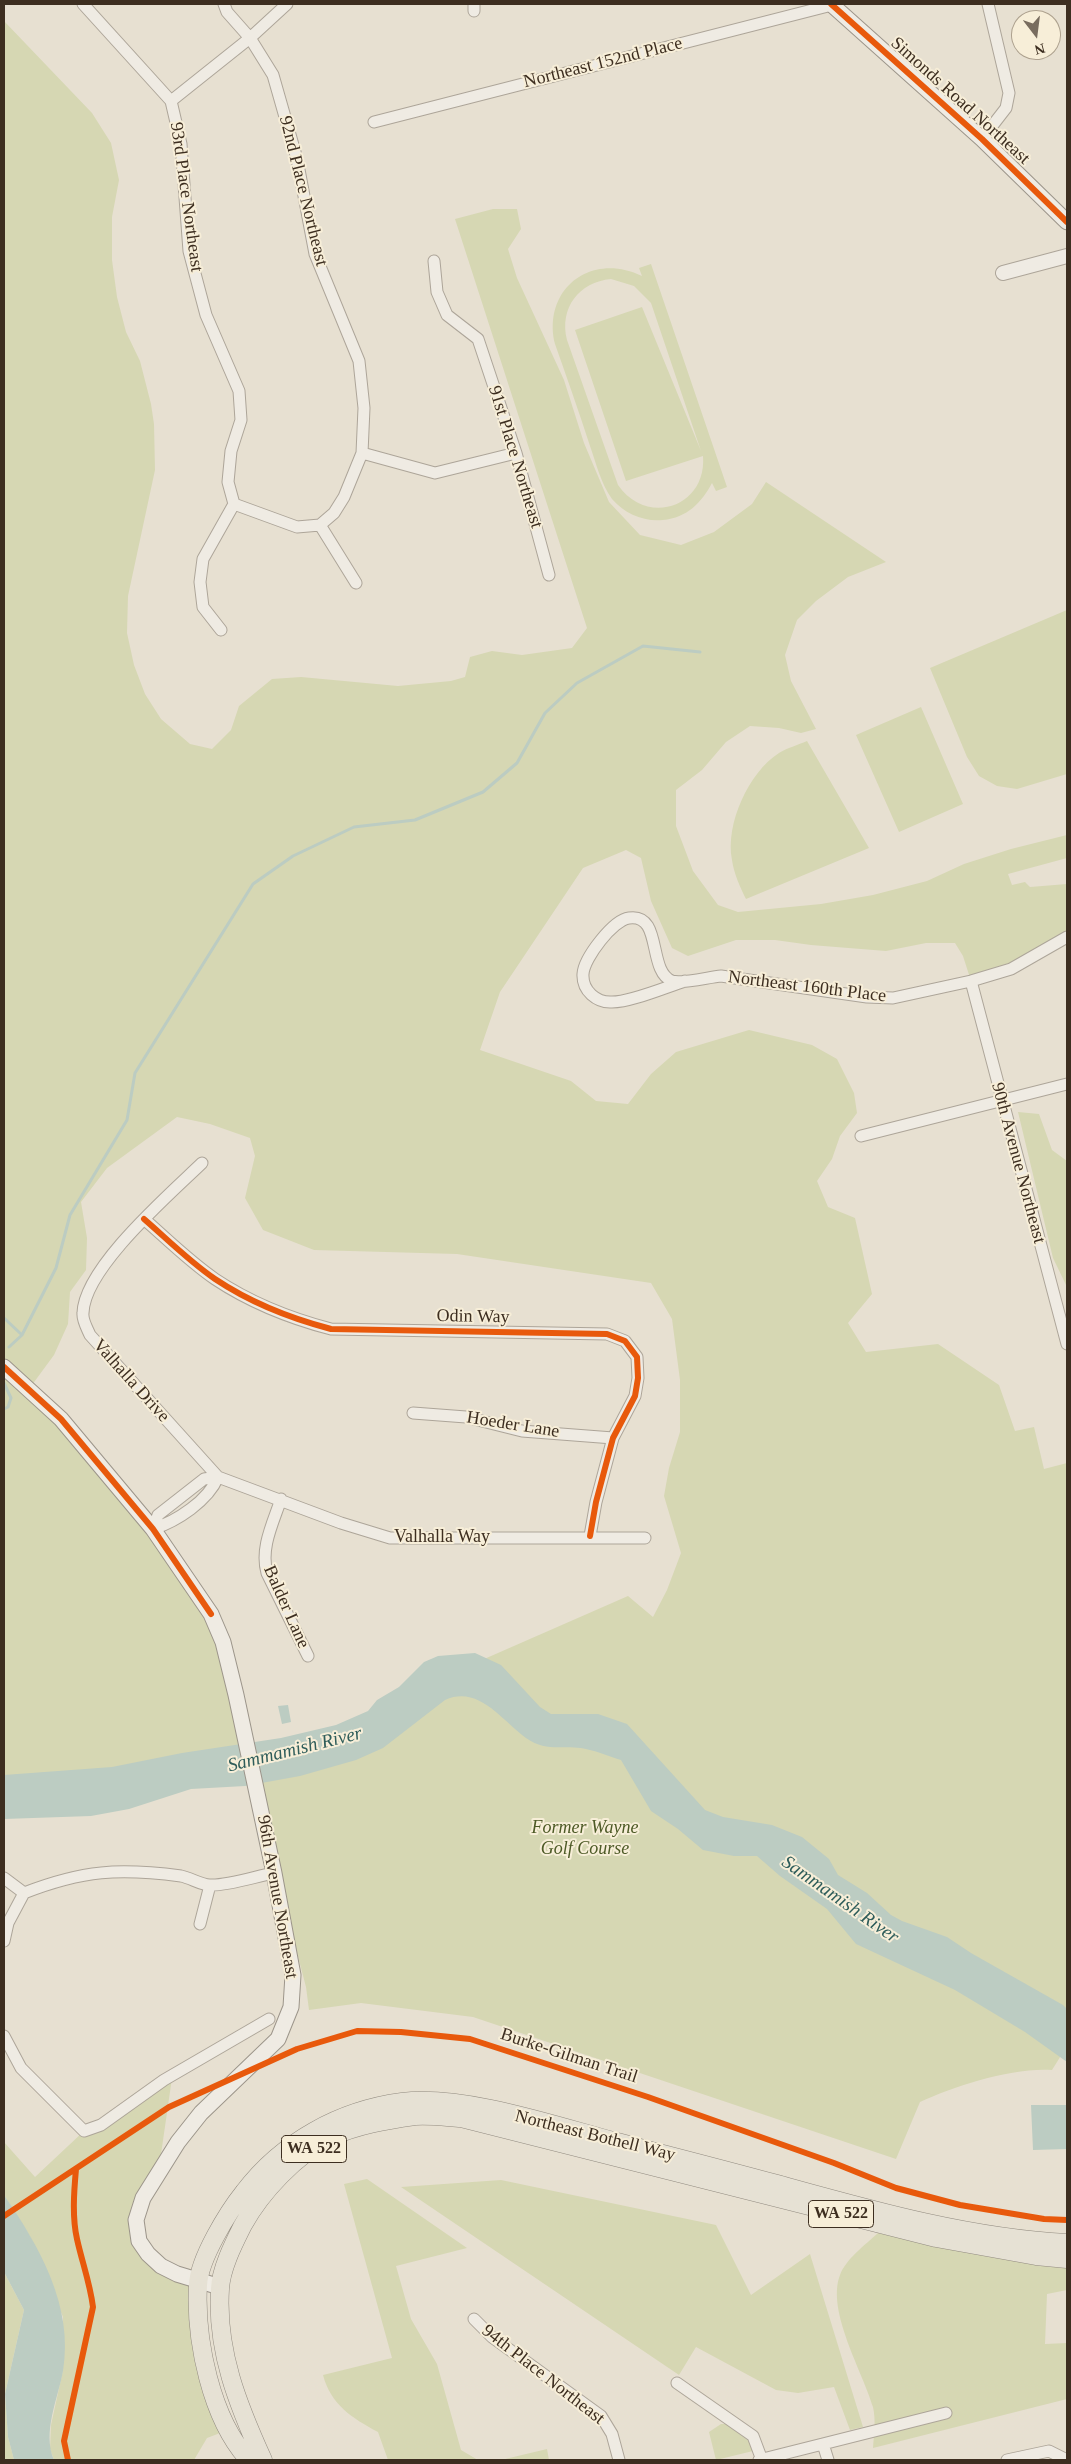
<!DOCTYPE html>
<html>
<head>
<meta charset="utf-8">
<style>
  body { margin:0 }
  #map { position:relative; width:1071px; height:2464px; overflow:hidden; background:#e7e0d1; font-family:Georgia,serif }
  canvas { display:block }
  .frame { position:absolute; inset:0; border:5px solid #3d2e20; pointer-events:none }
  .north { position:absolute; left:1011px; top:10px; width:50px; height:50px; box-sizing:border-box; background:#f7eed8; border:1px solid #ada18e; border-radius:50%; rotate:165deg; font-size:14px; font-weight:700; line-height:20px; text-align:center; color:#3d2e20 }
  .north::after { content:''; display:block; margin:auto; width:18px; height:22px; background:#786c5e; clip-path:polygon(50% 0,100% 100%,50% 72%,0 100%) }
</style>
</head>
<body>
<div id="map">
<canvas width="1071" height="2464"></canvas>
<div class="frame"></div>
<div class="north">N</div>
</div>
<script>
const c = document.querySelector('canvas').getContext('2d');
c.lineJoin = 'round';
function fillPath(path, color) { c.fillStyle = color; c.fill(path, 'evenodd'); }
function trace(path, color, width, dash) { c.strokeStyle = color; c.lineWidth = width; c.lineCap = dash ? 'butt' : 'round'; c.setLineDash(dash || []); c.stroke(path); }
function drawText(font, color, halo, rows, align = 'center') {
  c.font = font + ' Georgia,serif'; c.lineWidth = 4; c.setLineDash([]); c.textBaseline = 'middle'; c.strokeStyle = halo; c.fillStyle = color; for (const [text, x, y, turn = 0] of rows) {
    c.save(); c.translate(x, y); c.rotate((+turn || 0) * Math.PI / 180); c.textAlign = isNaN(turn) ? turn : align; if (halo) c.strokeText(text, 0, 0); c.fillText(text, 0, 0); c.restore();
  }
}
fillPath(new Path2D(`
  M4,21L92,113L111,143L119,180L112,217V260L117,297L126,332L140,361L151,404L154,424L155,470L128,596L127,633L134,665L145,694L161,719L190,744L212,749L231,730L239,706L272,679L301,677L398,686L451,681L465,677L470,657L492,651L522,655L572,648L587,628L455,219L493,209H517L521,229L508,249L517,278L564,380L584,443L609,502L640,535L681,545L714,532L752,504L766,482L886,562L848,577L816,601L797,620L785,655L791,681L816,729L801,733L779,728L750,726L726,742L702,770L676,790V826L693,871L718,905L738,912L821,904L873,895L927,881L964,864L1011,849L1067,835V858L1008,874L1012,885L1025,882L1030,887L1067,884V937L1011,969L971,981L963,956L955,943H926L886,951L811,945L775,940H736L688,956L672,948L651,901L641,858L626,850L583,868L500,992L480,1050L571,1081L596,1101L628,1104L651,1074L676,1052L749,1030L812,1045L837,1059L854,1093L857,1113L840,1136L832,1159L817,1181L828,1207L855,1218L872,1294L848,1323L866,1352L938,1344L999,1385L1015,1431L1034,1427L1044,1469L1067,1463V2046L1052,2070C1014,2067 954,2086 920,2102L896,2159L473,2017L361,2003L309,2010L306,1987L248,1765L302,1749L450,1674L628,1596L653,1617L667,1590L681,1553L664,1496L669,1468L680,1432V1380L672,1319L651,1283L457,1254L314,1250L263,1230L245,1198L255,1156L250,1138L210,1124L177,1117L107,1168L81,1202L87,1238L86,1270L70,1292L68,1324L54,1355L29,1389L61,1419L211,1614L247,1763L4,1803Z
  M651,264L727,487L716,491L712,483C702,502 687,518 663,520C644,522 625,514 612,499C601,484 596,463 590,446C579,412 567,378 555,344C542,289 591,251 642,276L639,268ZM611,279L634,286L651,303L701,451L642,307L575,330L626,481L703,456C707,507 647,527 618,485L567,340C559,308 579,282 611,279Z
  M1067,610V774L1017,789L997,786L979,776L967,757L930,668Z
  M921,707L963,804L899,832L856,735Z
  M807,741L869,848L746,899C740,887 734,874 732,860C725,824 749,772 779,753C787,748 798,745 807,741Z
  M1018,1112L1039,1114L1052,1150L1067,1161V1287L1053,1258Z
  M172,2078L158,2175L136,2220L148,2254L198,2281V2298L228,2430L207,2438L194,2460H54L50,2449L51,2425L63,2370V2317L30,2237L4,2195V2142L35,2177L84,2131Z
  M367,2179L467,2248L396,2266L411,2319L437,2364L461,2450L478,2460H388L378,2432C352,2418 331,2405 323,2375L392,2358L344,2184Z
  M501,2180L716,2225L751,2295L810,2254L863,2427L850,2430L834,2387L798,2393L776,2390L696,2347L679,2375L401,2187Z
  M878,2233L975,2252L1067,2264V2290L1047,2294L1045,2344L1067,2343V2399L873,2448C874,2435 876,2420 873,2407C863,2372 826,2311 840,2275C846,2259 865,2245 878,2233Z
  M4,2272L24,2310L5,2394L8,2437L14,2460H4Z
  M721,2424H728L750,2438L753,2451L716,2460L709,2432Z
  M547,2449L549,2460H501Z`), '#d6d7b3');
fillPath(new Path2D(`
  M475,1653L501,1665L540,1707L551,1714H598L627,1724L705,1810L723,1817L772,1825L802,1837L829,1859L838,1875L867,1893L891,1915L902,1921L947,1937L971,1953L1063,2005L1067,2009V2062L1025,2032L955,1990L856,1944L827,1909L780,1876L757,1856H734L703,1850L678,1829L651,1811L621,1760C608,1756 594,1750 581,1748C560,1745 546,1752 526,1738C501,1720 479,1685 445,1700L383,1748L356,1760L300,1776L245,1786L191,1789L129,1809L91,1816L4,1819V1775L112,1767L182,1753L281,1738L336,1725L368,1711L377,1700L399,1687L424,1662L438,1656Z
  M288,1705L291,1722L282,1724L278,1706Z
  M1031,2105H1067V2149L1033,2150Z
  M4,2195C39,2246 74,2306 63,2371C58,2399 42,2432 54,2460H14L8,2437L5,2394L24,2310L4,2272Z`), '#bcccc2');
trace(new Path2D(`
  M4,1318L22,1335
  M9,1347L22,1335L56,1268L70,1215L127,1120L135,1073L253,884L293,856L354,827L415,820L483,792L517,763L545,713L577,683L643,646L700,652
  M4,1383L11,1398L8,1407L4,1409`), '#bcccc2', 3);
const minor = new Path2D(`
  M83,4L171,101L181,144L189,251L206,315L239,391L241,420L231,451L228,482L234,504
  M224,4L227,12L250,38L273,75L297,159L315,254L359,361L364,408L362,453L344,497L334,513L320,525L297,527L234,504
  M474,4V11
  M171,101L250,38L287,4
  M374,122L832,5
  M982,139L1006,108L1009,93L988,4
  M434,261L437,292L447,315L478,339L516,453L549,575
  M362,453L435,473L516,453
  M320,525L356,583
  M221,630L203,607L200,582L203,559L234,504
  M685,981C666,987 631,1002 612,1002C597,1003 582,991 583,974C584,958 613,920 629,918C663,913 647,971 672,981C683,984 709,977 721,976L867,997L893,998L971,981L1011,969L1067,937
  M971,981L1067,1344
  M861,1136L1067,1084
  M202,1163C170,1194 84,1268 83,1313C82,1320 87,1328 90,1335L218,1477
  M144,1219C167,1239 190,1262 215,1279C251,1303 289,1318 331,1329L607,1334L625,1341L637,1357L638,1378L635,1396L613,1438L596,1502L590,1536
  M413,1413L466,1417L522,1431L613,1438
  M281,1499C273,1523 260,1548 267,1573L308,1656
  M153,1529L158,1515L204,1479L218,1477L341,1523L390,1538H645
  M153,1529C177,1521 208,1501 218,1477
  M4,1878L24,1893
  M200,1924L210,1885
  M4,1941L8,1923L24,1893C83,1870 119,1868 181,1876C191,1878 201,1885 210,1885C227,1886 257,1876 274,1873
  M4,2036L21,2068L84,2131L101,2125L164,2080L269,2019
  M474,2319L492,2337L601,2416L612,2434L619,2460
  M677,2383L753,2436L762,2460
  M823,2444L828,2460
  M759,2460L946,2413
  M1007,2460L1049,2451L1067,2460`);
const tertiary = new Path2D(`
  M1003,273L1067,256`);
const secondary = new Path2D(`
  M831,4L982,139L1067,222
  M4,1367L61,1419L153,1529L211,1614L223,1642L236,1695L274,1873L293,1975L291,2007L278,2039L201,2113L178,2142L143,2198L136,2220L139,2241L148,2254L161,2266L177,2274L220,2287`);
const primary = new Path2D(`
  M249,2460C211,2419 195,2340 198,2285C199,2259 228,2212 244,2192C282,2142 340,2110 402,2102C461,2094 554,2125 613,2141C667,2155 722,2169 777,2184C871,2210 969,2238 1067,2243
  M263,2460C238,2405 216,2351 220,2289C221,2268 234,2243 243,2225C261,2192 296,2155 331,2137C357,2125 387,2120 415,2116C430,2115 446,2117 461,2118L936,2238L1036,2256L1067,2259`);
trace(minor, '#ada599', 13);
trace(tertiary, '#ada599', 16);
trace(secondary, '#9c958a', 17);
trace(primary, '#928b80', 19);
trace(minor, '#efebe3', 11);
trace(tertiary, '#efebe3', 14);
trace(secondary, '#efebe3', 15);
trace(primary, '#e6e1d4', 18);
trace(new Path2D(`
  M831,4L982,139L1067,222
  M144,1219C167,1239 190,1262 215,1279C251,1303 289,1318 331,1329L607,1334L625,1341L637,1357L638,1378L635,1396L613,1438L596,1502L590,1536
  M4,1367L61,1419L153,1529L211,1614
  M4,2216L169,2107L297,2049L357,2031L401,2032L470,2039L648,2097L834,2163L896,2188L960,2205L1044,2219L1067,2220
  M68,2460L64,2441L93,2307C90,2283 82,2262 77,2239C72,2217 74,2191 76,2169`), '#e8590c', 6);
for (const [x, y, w] of [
  [314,2149,65],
  [841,2214,65]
]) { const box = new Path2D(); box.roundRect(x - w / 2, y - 13.5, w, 27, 4); c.fillStyle = '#f7eed8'; c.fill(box); trace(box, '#3d2e20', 1); }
drawText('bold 16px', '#3d2e20', null, [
  ["WA 522",314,2149],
  ["WA 522",841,2214]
]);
drawText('18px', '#3d2e20', '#f7eed8', [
  ["Northeast 152nd Place",603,63,-14],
  ["Simonds Road Northeast",960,101,42],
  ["92nd Place Northeast",303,191,76],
  ["93rd Place Northeast",186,197,82],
  ["91st Place Northeast",515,457,73],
  ["Northeast 160th Place",807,987,7],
  ["90th Avenue Northeast",1018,1163,75],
  ["Odin Way",473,1317,1],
  ["Valhalla Drive",131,1381,48],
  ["Hoeder Lane",513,1425,9],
  ["Valhalla Way",442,1537],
  ["Balder Lane",286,1607,66],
  ["96th Avenue Northeast",277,1897,80],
  ["Burke-Gilman Trail",569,2056,18],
  ["Northeast Bothell Way",595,2136,14],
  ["94th Place Northeast",543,2375,38]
]);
drawText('italic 18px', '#4d5a26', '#f7eed8', [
  ["Former Wayne",585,1828],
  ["Golf Course",585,1849]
]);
drawText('italic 19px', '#2f5d5a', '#f7eed8', [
  ["Sammamish River",295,1750,-14],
  ["Sammamish River",840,1900,35]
]);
</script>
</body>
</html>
